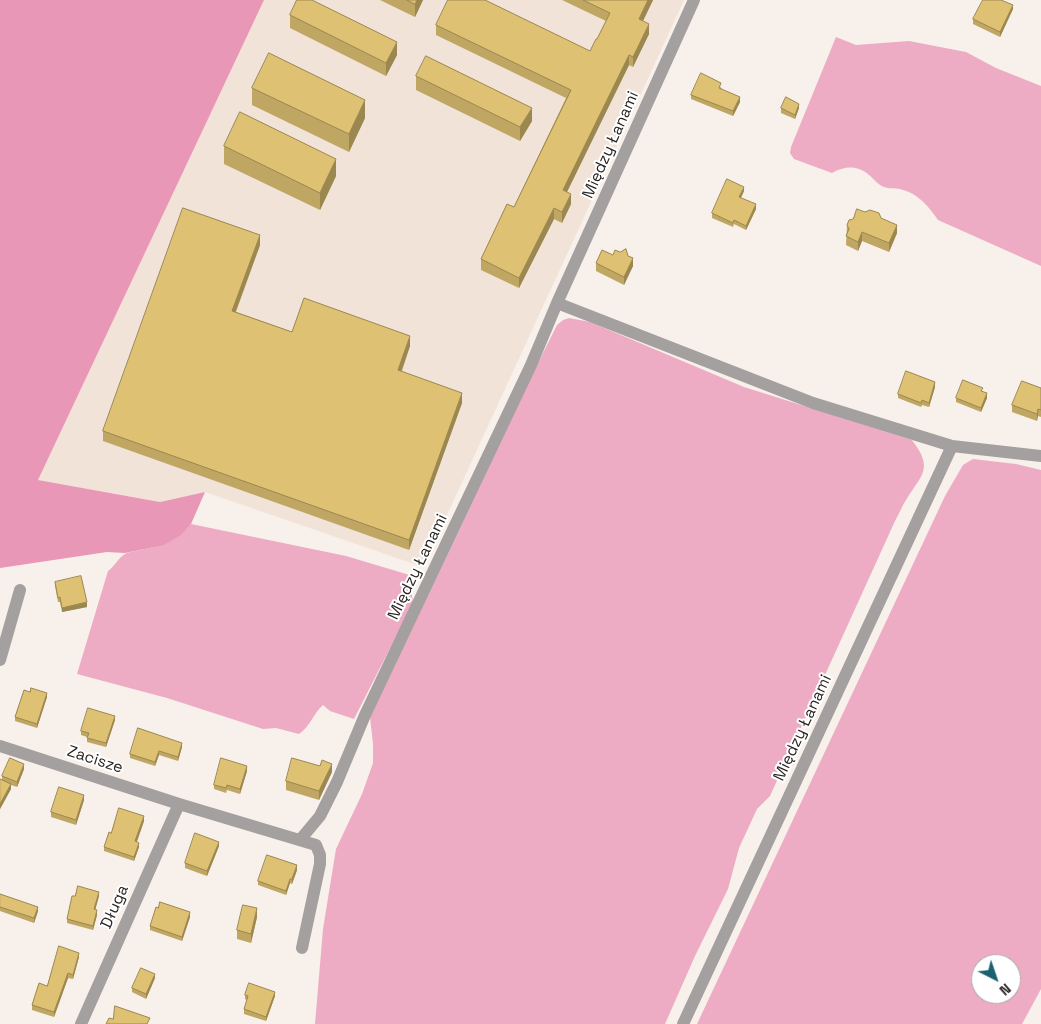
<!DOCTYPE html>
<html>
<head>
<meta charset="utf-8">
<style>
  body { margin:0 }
  #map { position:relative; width:1041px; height:1024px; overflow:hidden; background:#f8f0ea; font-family:"Space Grotesk",sans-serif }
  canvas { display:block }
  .north { position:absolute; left:971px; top:954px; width:50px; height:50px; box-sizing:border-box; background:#fff; border:1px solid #a9a7a7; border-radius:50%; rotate:139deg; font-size:14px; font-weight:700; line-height:20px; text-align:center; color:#272422 }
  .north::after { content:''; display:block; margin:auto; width:18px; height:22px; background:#1a6171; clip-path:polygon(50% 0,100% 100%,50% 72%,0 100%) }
</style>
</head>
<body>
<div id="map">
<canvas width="1041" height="1024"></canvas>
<div class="north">N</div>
</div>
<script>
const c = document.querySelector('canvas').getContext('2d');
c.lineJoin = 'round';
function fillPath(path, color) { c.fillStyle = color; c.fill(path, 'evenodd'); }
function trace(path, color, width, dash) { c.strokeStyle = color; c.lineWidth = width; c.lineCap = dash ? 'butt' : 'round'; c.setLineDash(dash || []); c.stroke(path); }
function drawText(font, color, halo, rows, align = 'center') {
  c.font = font + ' "Space Grotesk",sans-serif'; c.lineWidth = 4; c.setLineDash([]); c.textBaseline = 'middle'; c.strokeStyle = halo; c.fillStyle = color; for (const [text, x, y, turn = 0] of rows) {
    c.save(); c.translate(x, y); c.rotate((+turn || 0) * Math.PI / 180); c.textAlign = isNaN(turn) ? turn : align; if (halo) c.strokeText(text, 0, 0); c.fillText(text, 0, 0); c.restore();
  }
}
fillPath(new Path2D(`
  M264,0H684L423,567L205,492L160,502L38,480Z`), '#f1e3d8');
fillPath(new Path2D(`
  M836,37L856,45L909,41L966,52L996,68L1041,86V266L938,220C928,206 918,193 900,189C894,188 889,189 884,187C878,185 874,179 869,175C857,165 845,166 832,173L794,159L790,153L791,147Z
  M569,318L590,322L744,387L912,440C934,469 922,474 906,500C902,506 899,514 895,521L770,796L757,809L739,848L728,889L695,956L665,1024H315L323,929L336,849L362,794L373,763V744L370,717L458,533L532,375L557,325L563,320Z
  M973,459L1016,464L1041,470V989L1022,1024H697L945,496L963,465ZM981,964H1011V994H981Z
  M191,524L346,556L413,576L410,583L413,603L354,719L330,711L323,705C313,714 310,727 299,734L276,728L263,729L167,698L77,674L108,571C115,566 118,558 125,554C130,551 138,551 144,549C165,545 176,540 191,524Z`), '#edacc4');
fillPath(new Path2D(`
  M0,0H264L38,480L160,502L205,492L191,524L181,535L164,545L125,553L107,552L0,568Z`), '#e997b6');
trace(new Path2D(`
  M557,303L813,403L952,446L1041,456
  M0,660L20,590
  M0,746L179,804L316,845L320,855V864L302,948
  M300,840L320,816L337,782L365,715L531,365L557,303L694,0
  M81,1024L179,804
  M683,1024L952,446`), '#a4a09f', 12);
fillPath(new Path2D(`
  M380,0H423L415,17Z
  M562,0H653L643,21L649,34L633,67L629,65L567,192L571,204L562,223L554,219L519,288L481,270V259L514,207L566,98L436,35V25L590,51L597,39L606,21Z
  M1013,9L1000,37L973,24V19Z
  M290,15L397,55L386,76L290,28Z
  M416,76L532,121L520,141L416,90Z
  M721,87V88L740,102L733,116L691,99V95Z
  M252,88L365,118L349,152L252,105Z
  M781,108H799L795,119L781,113Z
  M224,146L336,176L320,210L224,164Z
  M744,191L741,198L756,209L746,230L734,224L733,227L712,218V213Z
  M881,218L897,233L889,252L862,241L858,251L846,245L847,225Z
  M260,245L236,312L292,332L410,346L402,371L462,403L409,550L103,441V431Z
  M596,263L633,266L624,285L596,271Z
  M935,387L929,407L922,405L921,407L898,398V394Z
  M1041,388V417L1038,416L1037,421L1012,412V405Z
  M983,392L987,398L981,412L956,402V398Z
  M55,582L87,607L62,612L60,602H58L55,586Z
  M30,692L47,697L37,728L15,721V717Z
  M115,720L106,747L87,742V737L81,735V731Z
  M182,747L178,761L159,755L155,766L130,758V754Z
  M320,766L332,772L319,800L286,790V781Z
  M24,769L17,787L11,785V789L0,809V779L2,780V776Z
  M247,771L240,794L227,790L226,793L214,789V785Z
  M84,800L76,825L51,817V812Z
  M144,821L137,842L139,847L134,861L104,851V847L111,833Z
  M219,846L207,876L185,868V863Z
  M297,870L292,884L290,883L286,895L258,885V881Z
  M0,894L38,911L34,923L0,911Z
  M75,896H99L95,910L97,915L93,930L67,923V919Z
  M190,917L182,941L150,930V926Z
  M257,917L251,943L237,939V930Z
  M79,957L73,979L68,978L54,1017L32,1010V1005L47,986Z
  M155,978L146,999L132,992V988Z
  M245,995L275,996L266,1021L244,1014V1009L247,1000L245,999Z`), '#bfa662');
fillPath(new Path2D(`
  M417,0H423L415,17V4Z
  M648,0H653L639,29V19Z
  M1013,5V9L1000,37V32Z
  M649,24V34L633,67V57Z
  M397,42V55L386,76V63Z
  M629,55V65L563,200V190Z
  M740,97V102L733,116V111Z
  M365,100V118L349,152V134Z
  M799,104V108L795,119V115Z
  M532,108V121L520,141V127Z
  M336,159V176L320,210V193Z
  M744,187V191L739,201V197Z
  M571,194V204L562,223V212Z
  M756,204V209L746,230V226Z
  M554,208V219L519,288V278Z
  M897,225V233L889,252V243Z
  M862,232V241L858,251V242Z
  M260,235V245L232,321V311Z
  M633,258V266L624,285V277Z
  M410,336V346L398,380V370Z
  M935,382V387L929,407V403Z
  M462,393V403L409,550V540Z
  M987,393V398L981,412V408Z
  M1038,409V416L1037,421V414Z
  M87,602V607L62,612V608Z
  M47,693V697L37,728V724Z
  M115,716V720L106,747V743Z
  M182,743V747L178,761V757Z
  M159,751V755L155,766V762Z
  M24,764V769L17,787V782Z
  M332,764V772L319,800V791Z
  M247,766V771L240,794V789Z
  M11,784V789L0,809V804Z
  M84,795V800L76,825V820Z
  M144,816V821L135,846V841Z
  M219,842V846L207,876V871Z
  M139,843V847L134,861V857Z
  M297,865V870L292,884V879Z
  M290,879V883L286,895V891Z
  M99,892V896L94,914V909Z
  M38,907V911L34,923V918Z
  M257,908V917L251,943V934Z
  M97,910V915L93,930V926Z
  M190,912V917L182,941V937Z
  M79,953V957L73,979V975Z
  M68,973V978L54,1017V1012Z
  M155,974V978L146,999V994Z
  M275,992V996L266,1021V1017Z`), '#9b8750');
const building = new Path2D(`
  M297,0H312L397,42L386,63L290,15Z
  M407,0H417L415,4Z
  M448,0H485L590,51L596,39H597L610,13L583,0H648L639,19L649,24L633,57L629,55L563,190L571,194L562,212L554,208L519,278L481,259L507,204L514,207L571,90L436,25Z
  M983,0H1001L1013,5L1000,32L973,19Z
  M269,53L365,100L349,134L252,88Z
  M426,56L532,108L520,127L416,76Z
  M701,73L721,83L719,88L740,97L733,111L691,95Z
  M786,97L799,104L795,115L781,108Z
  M240,112L336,159L320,193L224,146Z
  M727,179L744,187L739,197L756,204L746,226L734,220L733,223L712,213Z
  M183,208L260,235L232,311L292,332L304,298L410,336L398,370L462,393L409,540L103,431Z
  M857,209L865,212L870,210L879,213L881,218L897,225L889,243L862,232L858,242L846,236L849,229L847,225L849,220L853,219Z
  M626,249L628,256L633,258L624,277L596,263L602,250L613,255L615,250L620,252Z
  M906,371L935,382L929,403L922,400L921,403L898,394Z
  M963,380L983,388L981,391L987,393L981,408L956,398Z
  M1022,381L1041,388V410L1038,409L1037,414L1012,405Z
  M81,576L87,602L62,608L60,597L58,598L55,582Z
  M31,688L47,693L37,724L15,717L24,690L30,692Z
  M88,708L115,716L106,743L87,738L89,733L81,731Z
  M138,728L182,743L178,757L159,751L155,762L130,754Z
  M10,758L24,764L17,782L2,776Z
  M221,758L247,766L240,789L227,785L226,788L214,785Z
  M292,758L320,766L322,760L332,764L319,791L286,781Z
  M0,779L11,784L0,804Z
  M59,787L84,795L76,820L51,812Z
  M119,808L144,816L135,841L139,843L134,857L104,847L109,832L111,833Z
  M195,833L219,842L207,871L185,863Z
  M267,855L297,865L292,879H290L286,891L258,881Z
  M78,886L99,892L94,909L97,910L93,926L67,919L72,896H75Z
  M0,894L38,907L34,918L0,907Z
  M160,902L190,912L182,937L150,926L156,907L158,908Z
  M243,905L257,908L251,934L237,930Z
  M59,946L79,953L73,975L68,973L54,1012L32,1005L39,983L47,986Z
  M141,968L155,974L146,994L132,988Z
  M249,983L275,992L266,1017L244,1009L248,996L245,995Z
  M115,1006L150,1018L147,1024H106L109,1018L113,1019Z`);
fillPath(building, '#dec172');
trace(building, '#9b8750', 1);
drawText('16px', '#272422', '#fff', [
  ["Między Łanami",611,145,-66],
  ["Między Łanami",418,567,-64],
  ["Między Łanami",803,728,-65],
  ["Zacisze",95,760,18],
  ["Długa",115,907,-66]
]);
</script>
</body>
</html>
